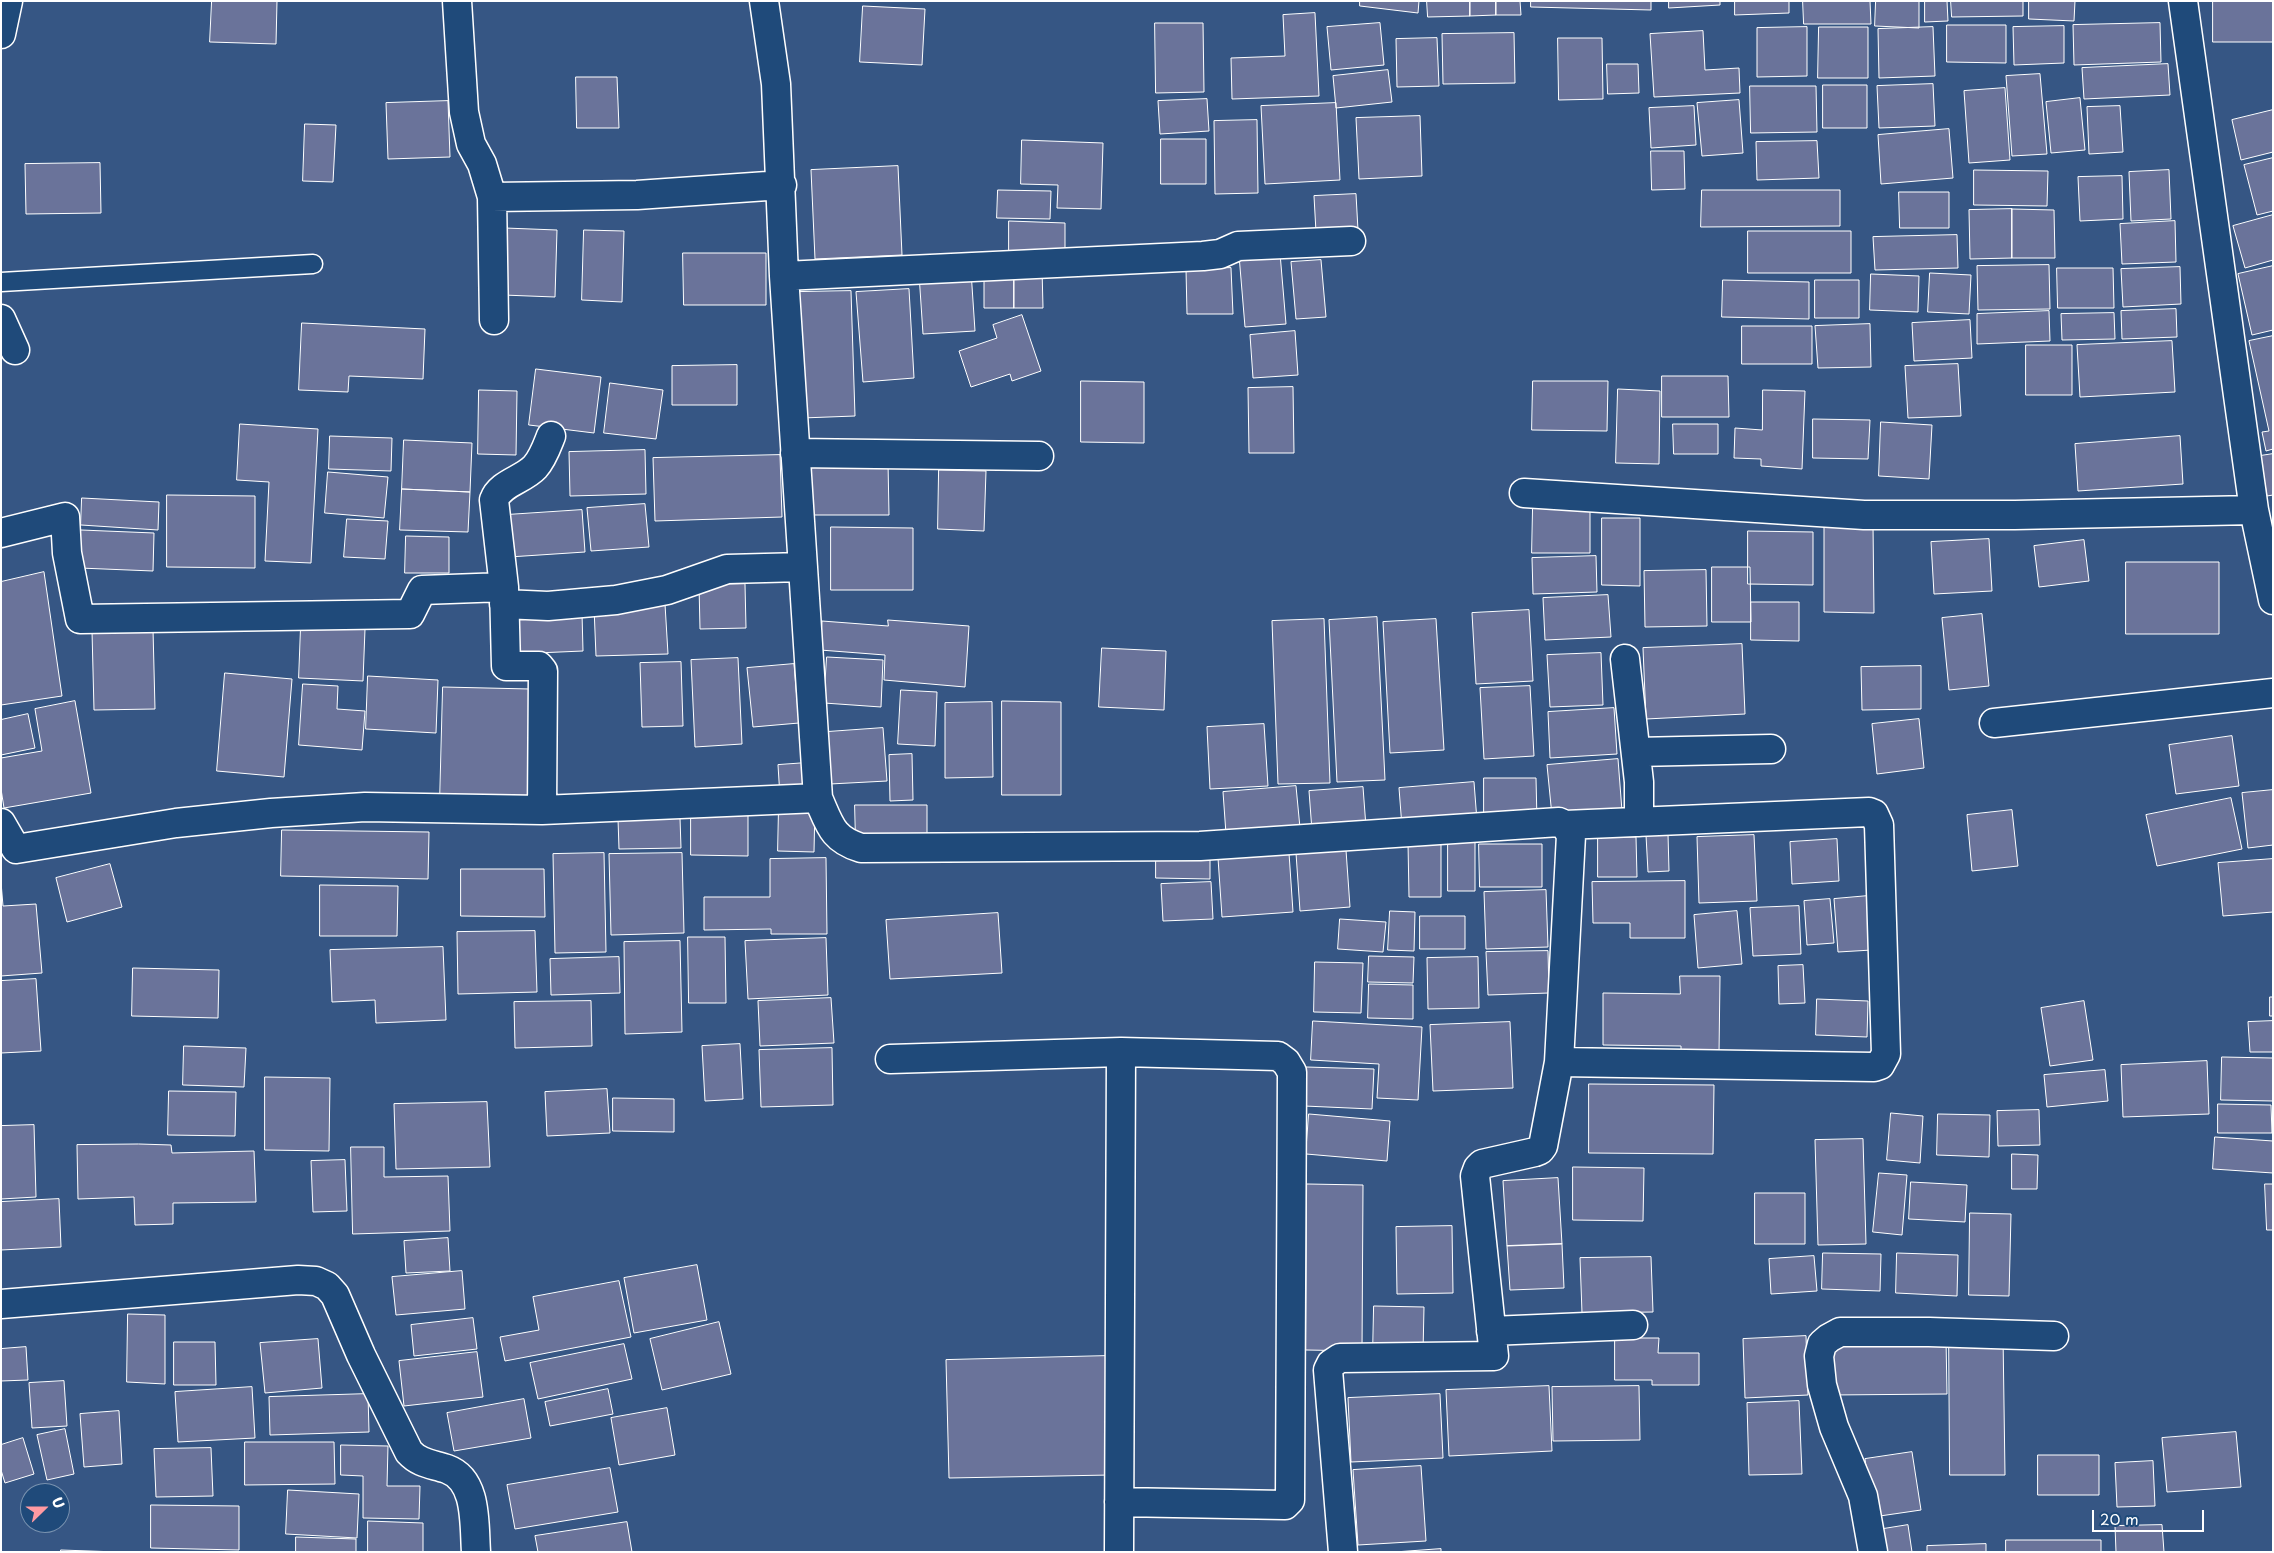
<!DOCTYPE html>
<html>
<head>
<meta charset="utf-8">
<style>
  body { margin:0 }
  #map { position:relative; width:2274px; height:1553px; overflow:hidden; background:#365684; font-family:"Playpen Sans",sans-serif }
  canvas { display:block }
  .frame { position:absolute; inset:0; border:2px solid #fff; pointer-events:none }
  .north { position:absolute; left:20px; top:1483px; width:50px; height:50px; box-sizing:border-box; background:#1f4a7a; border:1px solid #7992af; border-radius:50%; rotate:68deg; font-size:14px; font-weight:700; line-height:20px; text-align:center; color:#fff }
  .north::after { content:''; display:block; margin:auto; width:18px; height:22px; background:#ff9aa2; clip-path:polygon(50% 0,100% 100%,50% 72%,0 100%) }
  .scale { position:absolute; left:2092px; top:1510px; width:112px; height:22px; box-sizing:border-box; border:2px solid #fff; border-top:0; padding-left:6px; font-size:15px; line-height:18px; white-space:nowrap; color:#fff; -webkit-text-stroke:4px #1f4a7a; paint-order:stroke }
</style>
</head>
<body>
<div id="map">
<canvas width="2274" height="1553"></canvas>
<div class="frame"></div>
<div class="north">U</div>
<div class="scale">20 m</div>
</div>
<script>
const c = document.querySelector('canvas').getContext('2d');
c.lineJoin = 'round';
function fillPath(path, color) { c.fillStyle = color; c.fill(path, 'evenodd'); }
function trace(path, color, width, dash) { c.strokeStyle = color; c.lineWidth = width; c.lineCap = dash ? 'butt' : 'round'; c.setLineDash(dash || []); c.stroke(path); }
const building = new Path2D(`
  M212,1H277L276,44L210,42Z
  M1360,1H1419L1418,13L1360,6Z
  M1427,1H1470V16L1428,17Z
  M1470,1H1496V15L1470,16Z
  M1496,1H1520L1521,15H1496Z
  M1531,1H1651V10L1531,7Z
  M1669,1H1720V5L1669,8Z
  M1735,1H1789V13L1735,15Z
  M1803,1H1870L1871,24H1804Z
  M1876,1H1919V28L1875,26Z
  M1925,1H1947L1948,21L1925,22Z
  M1951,1H2023V16L1952,17Z
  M2029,1H2075L2074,21L2029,19Z
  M2213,1H2273V42H2213Z
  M863,6L925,9L922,65L860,62Z
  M1315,13L1319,96L1232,99L1231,58L1285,56L1283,15Z
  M1155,23H1203L1204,92L1156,93Z
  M1380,23L1384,65L1331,70L1327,27Z
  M2160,23L2161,62L2074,65L2073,25Z
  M1947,25H2006V63L1947,62Z
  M2064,26V63L2014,65L2013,27Z
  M1807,27V76L1757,77V28Z
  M1819,27H1868V78H1818Z
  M1933,27L1935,76L1879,78L1878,29Z
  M1703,31L1705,70L1739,68L1740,93L1654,97L1650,34Z
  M1514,33L1515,83L1443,84L1442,34Z
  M1437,38L1439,86L1397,87L1396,39Z
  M1558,38H1602L1603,99L1559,100Z
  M1607,64H1638L1639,93L1608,94Z
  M2168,64L2170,95L2084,99L2082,68Z
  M1388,70L1392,102L1336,108L1333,76Z
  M2040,74L2047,154L2012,156L2006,76Z
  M576,77H617L619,128H577Z
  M1933,84L1935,126L1879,128L1877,86Z
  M1823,85H1867V128H1823Z
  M1750,86H1816L1817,132L1751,133Z
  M2005,88L2010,160L1969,163L1964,91Z
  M2080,98L2085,150L2051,153L2046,102Z
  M1207,99L1209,131L1160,134L1158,101Z
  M1739,100L1743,153L1702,156L1697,103Z
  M448,101L450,157L388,159L386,103Z
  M1336,103L1340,180L1265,184L1261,106Z
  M1694,106L1696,145L1651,148L1649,108Z
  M2120,106L2123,152L2089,154L2087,107Z
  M2273,110V152L2241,160L2232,120Z
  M1420,116L1422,176L1359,179L1356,118Z
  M1257,120L1258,193L1215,194L1214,121Z
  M305,124L336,125L333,182L303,181Z
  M1949,129L1953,178L1881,184L1878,135Z
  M1161,139H1206V184H1161Z
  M1022,140L1103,143L1101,209L1057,208L1058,185L1021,184Z
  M1817,141L1819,178L1757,180L1756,142Z
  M1651,151H1684L1685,189L1652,190Z
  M2273,158V211L2257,215L2244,165Z
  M100,163L101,213L26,214L25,164Z
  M898,166L902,255L815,259L811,170Z
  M1974,170L2048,171L2047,206L1974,205Z
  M2169,170L2171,219L2131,221L2129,172Z
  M2122,176L2123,219L2080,221L2078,177Z
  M998,190L1051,191L1050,219L997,218Z
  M1702,190H1840V226L1701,227Z
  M1899,192H1949V228H1900Z
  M1356,194L1358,230L1316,232L1314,196Z
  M2012,209V258L1970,259L1969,210Z
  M2012,209L2054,210L2055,258H2012Z
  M2273,215V260L2245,268L2233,226Z
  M1009,221L1065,223V257L1009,255Z
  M2175,221L2176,262L2122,264L2120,224Z
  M505,228L557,230L555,297L503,295Z
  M584,230L624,231L622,302L582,300Z
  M1748,231H1851V273H1748Z
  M1957,235L1958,268L1875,270L1873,237Z
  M683,253H766V305H684Z
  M1280,253L1286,324L1245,327L1239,255Z
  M1321,260L1326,317L1296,319L1291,262Z
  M2049,265L2050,309L1978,310L1977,266Z
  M2273,266V330L2252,335L2238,274Z
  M2180,267L2181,304L2123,307L2121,269Z
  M1014,268V308H984V269Z
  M1014,268H1042L1043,308H1014Z
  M1231,268L1233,314H1187L1186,269Z
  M2057,268H2113L2114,308H2058Z
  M971,271L975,331L923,334L919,274Z
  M1930,273L1971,275L1969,314L1928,312Z
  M1871,274L1919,276L1918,312L1870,310Z
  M1723,280L1809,282V319L1722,317Z
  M1815,280H1859V318H1815Z
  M909,289L914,378L863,382L856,292Z
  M851,291L855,416L802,418L798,292Z
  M2176,309L2177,337L2122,339L2121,311Z
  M2049,311L2050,341L1977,344V314Z
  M2114,313L2115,339L2062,340L2061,314Z
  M1022,315L1041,371L1012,381L1010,374L971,387L959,351L997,338L993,325Z
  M1970,320L1972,358L1914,361L1912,323Z
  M302,323L425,329L423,379L349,376L348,392L299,390Z
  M1870,324L1871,367L1818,368L1815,326Z
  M1742,326H1812V364H1742Z
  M1295,331L1298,375L1253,378L1250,335Z
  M2273,336V449L2266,451L2262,432L2269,431L2249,341Z
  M2172,341L2175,392L2080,397L2077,345Z
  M2026,345H2072V395H2026Z
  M1958,364L1961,416L1908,418L1905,366Z
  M737,365V405H672V366Z
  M536,369L601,377L594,433L529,425Z
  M1662,376H1728L1729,417H1662Z
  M1081,381L1144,382V443L1081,442Z
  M1533,381H1608L1607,431L1532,430Z
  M610,383L663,390L656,439L604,433Z
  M1293,387L1294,453H1249L1248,388Z
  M1618,389L1660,391L1659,464L1616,463Z
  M479,390L517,391L516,455L478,454Z
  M1763,390L1805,391L1802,469L1761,466V459L1734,458L1735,428L1762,430Z
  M1813,419L1870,420L1868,459L1813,458Z
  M1881,422L1932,425L1929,479L1879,476Z
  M240,424L318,429L311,563L265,561L269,482L237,480Z
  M1673,424H1718V454H1674Z
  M330,436L392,438L391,471L329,469Z
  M2180,436L2183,484L2078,491L2075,444Z
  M404,440L472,443L470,492L402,489Z
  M645,450L646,494L570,496L569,452Z
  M2273,454V495L2267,496L2260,456Z
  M780,455L782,517L655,521L653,458Z
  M888,462L889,515H805L804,463Z
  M939,470L986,471L984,531L938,529Z
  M328,472L388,477L384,518L325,513Z
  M402,489L470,492L468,532L400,530Z
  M167,495L255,496V568L167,567Z
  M82,498L159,502L158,530L81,525Z
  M645,504L649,547L591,551L587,508Z
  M1533,506H1590V553H1532Z
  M582,510L585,552L509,557L506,515Z
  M1602,518H1640V586L1602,585Z
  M347,519L388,521L385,559L344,557Z
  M1873,524L1874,613L1824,612V525Z
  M831,527L913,528V590H831Z
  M81,530L154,533L153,571L79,568Z
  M1748,531L1813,532V585L1748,584Z
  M406,536L449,537V573H405Z
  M1989,539L1992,591L1934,594L1931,542Z
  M2084,540L2089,581L2039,587L2034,546Z
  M1596,556L1597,592L1533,594L1532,558Z
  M2126,562H2219V634H2126Z
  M1712,567H1750L1751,622H1712Z
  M1706,570L1707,626L1645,627L1644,571Z
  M44,572L62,696L1,705V582Z
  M745,584L746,628L700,629L699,585Z
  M1608,595L1611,637L1545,640L1543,598Z
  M1751,602H1799V641L1751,640Z
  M665,604L668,654L596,656L594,607Z
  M1529,610L1533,681L1476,684L1472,613Z
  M582,613L583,651L513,654L511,616Z
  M1982,614L1989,686L1949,690L1942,618Z
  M1377,617L1385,780L1337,782L1329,620Z
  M1324,619L1330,783L1278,784L1272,621Z
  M1436,619L1444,750L1390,753L1383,622Z
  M888,620L969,626L965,687L884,680L885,655L820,650L822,621L888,626Z
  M301,626L365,629L363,681L299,678Z
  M153,629L155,709L94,710L92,631Z
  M1742,644L1745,714L1646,719L1643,648Z
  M1102,648L1166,651L1164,710L1099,707Z
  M1601,653L1603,705L1550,707L1547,655Z
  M827,657L883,660L881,707L824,703Z
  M738,658L742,744L695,747L691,660Z
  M681,662L683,726L642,727L640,663Z
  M794,664L799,723L753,727L747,668Z
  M1921,666V709L1862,710L1861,667Z
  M225,673L292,679L284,777L217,771Z
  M368,676L438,680L436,733L366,729Z
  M303,684L338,686L337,709L365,711L362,750L299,745Z
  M1530,686L1534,756L1484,759L1480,688Z
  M443,687L530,689L528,804L440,801Z
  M901,690L937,692L935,746L898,744Z
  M75,701L91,793L4,808L1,789V758L42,751L35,709Z
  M1002,701L1061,702V795H1002Z
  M992,702L993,777L945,778V703Z
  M1614,708L1617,754L1550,758L1548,712Z
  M28,714L35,748L1,755V720Z
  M1919,719L1924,768L1877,774L1872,724Z
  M1264,724L1268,786L1210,789L1207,727Z
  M883,728L887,781L830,784L827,732Z
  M2232,736L2239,786L2176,794L2169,745Z
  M912,754L913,800L890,801L889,755Z
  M1618,759L1622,811L1552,816L1547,765Z
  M806,763L809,795L780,797L778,765Z
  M1484,778H1536L1537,821L1484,820Z
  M1474,782L1477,821L1402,827L1399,788Z
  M1296,786L1300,828L1226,834L1223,792Z
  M1363,787L1366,827L1312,831L1309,791Z
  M2273,790V845L2248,848L2242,793Z
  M2231,798L2242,849L2157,866L2146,815Z
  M779,805H815L814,852L778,851Z
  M855,805H927V843H856Z
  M2012,810L2018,866L1972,871L1967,815Z
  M691,813L748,814V856L691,855Z
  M680,818L681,848L619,849L618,819Z
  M282,830L429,832L428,879L281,876Z
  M1668,834L1669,871L1648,872L1646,835Z
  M1754,835L1757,901L1699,903L1697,837Z
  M1598,837H1636L1637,877H1598Z
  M1837,839L1839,881L1792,884L1790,842Z
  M1441,842V897H1409L1408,843Z
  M1448,842H1475V891H1448Z
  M1479,844H1542V887H1480Z
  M1156,850H1210V879L1156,878Z
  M1346,850L1350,907L1300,911L1296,853Z
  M604,853L606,952L555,953L553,854Z
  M682,853L684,933L611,935L609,854Z
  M1289,853L1293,912L1222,917L1218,858Z
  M826,858L827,934H771V929L704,930V897H770V859Z
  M2273,859V912L2223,916L2218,863Z
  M110,864L122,907L67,922L56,878Z
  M461,869H544L545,917L461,916Z
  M1685,881V938H1630V923H1593L1592,882Z
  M1,882L3,906L36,904L42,973L1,976Z
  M1211,882L1213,919L1163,921L1161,884Z
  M320,885L398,886L397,936H320Z
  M1546,890L1548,947L1486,949L1484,892Z
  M1868,896L1872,950L1838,952L1834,899Z
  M1830,899L1834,943L1807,945L1804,901Z
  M1799,906L1801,954L1753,956L1750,908Z
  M1390,911L1415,912L1414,951L1388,950Z
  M1737,911L1742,964L1698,968L1694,915Z
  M998,913L1002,973L890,979L886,920Z
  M1420,916H1465V949H1420Z
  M1340,919L1386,922L1383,952L1338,949Z
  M535,931L537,992L458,994L457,932Z
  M688,937H725L726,1003H689Z
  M826,938L828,995L748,999L745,941Z
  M680,941L682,1032L625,1034L624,942Z
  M443,947L446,1020L376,1023L375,1000L332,1002L330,950Z
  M1548,951L1549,993L1488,995L1486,952Z
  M1369,956L1414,957L1413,983L1368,982Z
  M619,957L620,993L551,995L550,959Z
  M1478,957L1479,1008L1428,1009L1427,958Z
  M1315,962L1363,963L1361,1013L1314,1012Z
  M1803,965L1805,1003L1779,1004L1778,966Z
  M133,968L219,970L218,1018L132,1016Z
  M1680,976H1720L1719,1054L1681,1053V1046L1603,1045V993L1680,994Z
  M36,979L41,1051L1,1053V981Z
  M1369,984L1413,985V1019L1368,1018Z
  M2270,997H2273V1016H2270Z
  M831,998L834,1043L760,1046L758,1001Z
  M1817,999L1868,1001L1867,1037L1816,1035Z
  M591,1001L592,1046L515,1048L514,1002Z
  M2084,1001L2093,1060L2050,1066L2041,1008Z
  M1313,1021L1422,1027L1418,1100L1377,1098L1379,1064L1311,1060Z
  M2273,1021V1052H2250L2248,1022Z
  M1510,1022L1513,1088L1433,1091L1430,1025Z
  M740,1044L743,1099L705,1101L702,1046Z
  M184,1046L246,1048L244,1087L183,1085Z
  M832,1048L833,1105L761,1107L759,1050Z
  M2222,1057L2273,1058V1101L2221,1100Z
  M2207,1061L2209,1114L2123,1117L2121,1065Z
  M1306,1067L1374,1069L1372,1109L1304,1106Z
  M2105,1070L2108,1101L2047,1107L2044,1075Z
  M265,1077L330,1078L329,1151L265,1150Z
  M1589,1084L1714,1085L1713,1154L1589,1153Z
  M607,1089L610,1133L547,1136L545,1092Z
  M169,1091L236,1092L235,1136L168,1135Z
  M613,1098L674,1099V1132L613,1131Z
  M487,1102L490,1167L396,1169L394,1104Z
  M2218,1104L2271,1105L2272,1133H2218Z
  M2039,1110L2040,1145L1998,1146L1997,1111Z
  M1891,1113L1923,1116L1920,1163L1887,1160Z
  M1309,1114L1390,1121L1387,1161L1306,1154Z
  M1938,1114L1990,1115L1989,1157L1937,1155Z
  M34,1125L36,1197L1,1199V1126Z
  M2215,1137L2273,1141V1173L2213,1169Z
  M1863,1139L1866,1244L1818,1245L1815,1140Z
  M139,1144L171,1145L172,1153L254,1151L256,1202L173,1203V1224L135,1225L134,1197L78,1199L77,1145Z
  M351,1147H384V1177L448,1176L450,1231L353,1234Z
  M2012,1154L2038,1155L2037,1189H2012Z
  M345,1160L347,1211L313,1212L311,1161Z
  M1573,1167L1644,1168L1643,1221L1573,1220Z
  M1879,1173L1907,1175L1902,1235L1873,1232Z
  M1558,1178L1562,1244L1507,1246L1503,1181Z
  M1911,1182L1967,1185L1965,1222L1909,1219Z
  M1307,1184L1363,1185L1362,1351L1306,1350Z
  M2265,1184H2273V1230H2267Z
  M1755,1193H1805V1244H1755Z
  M59,1199L61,1247L1,1250V1202Z
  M1970,1213L2011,1214L2009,1296L1969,1295Z
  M1452,1226L1453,1293L1397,1294L1396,1227Z
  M448,1238L450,1271L406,1273L404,1241Z
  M1562,1244L1564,1288L1510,1290L1507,1246Z
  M1823,1253L1881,1254L1880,1291L1822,1289Z
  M1897,1253L1958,1255L1957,1296L1896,1293Z
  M1814,1256L1817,1291L1771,1294L1769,1259Z
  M1651,1257L1653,1312L1582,1313L1580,1258Z
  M697,1265L707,1320L634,1333L624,1278Z
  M462,1271L465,1309L396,1315L392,1277Z
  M619,1281L631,1337L505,1361L500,1337L539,1330L533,1297Z
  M1374,1306L1424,1307L1423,1353H1373Z
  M128,1314L165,1315V1384L127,1382Z
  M473,1318L477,1349L414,1356L411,1325Z
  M719,1322L731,1374L662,1390L650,1339Z
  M1949,1335H2003L2005,1475H1950Z
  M1806,1336L1808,1395L1745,1398L1743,1339Z
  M1615,1338H1659L1658,1353H1699V1385H1652V1380H1615Z
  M1946,1338L1947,1394L1831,1395L1830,1339Z
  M318,1339L322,1388L265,1393L260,1343Z
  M174,1342H215L216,1385H174Z
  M624,1344L632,1379L538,1399L530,1363Z
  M26,1347L28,1380L1,1381V1349Z
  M477,1352L483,1397L404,1406L399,1361Z
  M1107,1356L1110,1475L949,1478L946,1360Z
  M64,1381L67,1426L32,1428L29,1383Z
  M1549,1386L1552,1451L1449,1456L1446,1390Z
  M1639,1386L1640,1440L1553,1441L1552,1387Z
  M252,1387L255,1438L178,1442L175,1392Z
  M608,1389L613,1414L550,1426L545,1402Z
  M368,1394L369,1432L270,1435L269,1397Z
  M1440,1394L1443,1458L1351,1462L1348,1398Z
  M524,1399L531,1438L454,1451L447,1413Z
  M1799,1401L1802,1474L1749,1475L1747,1403Z
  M667,1408L675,1455L619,1465L611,1418Z
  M119,1411L122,1464L84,1467L80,1414Z
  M65,1429L74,1474L47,1480L37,1435Z
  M2236,1432L2241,1487L2167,1492L2162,1438Z
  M23,1438L34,1474L5,1483L1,1470V1445Z
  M245,1442H334L335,1484L245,1485Z
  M341,1445L388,1446L387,1486H420L419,1519L363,1518V1476L341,1475Z
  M211,1448L213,1496L156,1497L154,1449Z
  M1912,1452L1921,1510L1873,1517L1865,1459Z
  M2038,1455H2099V1495H2038Z
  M2153,1461L2155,1506L2117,1507L2115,1463Z
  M1421,1466L1426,1541L1358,1545L1353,1470Z
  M610,1468L618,1512L515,1529L507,1485Z
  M288,1490L359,1494L357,1538L286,1534Z
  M151,1505L239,1506V1550L151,1548Z
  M368,1521L423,1523V1552H368Z
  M627,1522L632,1552H538L535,1536Z
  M1908,1525L1912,1552H1880L1877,1530Z
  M2162,1525L2164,1552H2116L2115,1526Z
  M296,1537L356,1539V1552H296Z
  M2006,1540H2101V1552H2006Z
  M1986,1544V1552H1927V1546Z
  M1441,1549V1552H1395Z
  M61,1550L118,1552H61Z`);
fillPath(building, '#6a739a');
trace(building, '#fff', 1);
const service = new Path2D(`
  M1,282L313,264`);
const minor = new Path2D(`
  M457,1L464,112L471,144L482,164L492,197L494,320
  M764,1L776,84L784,276L818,798C830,825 832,839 861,848L1200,846L1559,822L1565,825L1869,812L1874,814L1879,825L1886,1054L1880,1065L1874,1067L1559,1062
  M2183,1L2254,510L2273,600
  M1,34L8,1
  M492,197L637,195L782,185
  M784,276L1203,256L1220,254L1238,246L1351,241
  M1,319L15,350
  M795,453L1039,456
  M1524,493L1864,515H2015L2254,510
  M1,533L65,517L67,553L80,619L410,614L422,590L504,587
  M504,604L548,606L616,600L667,590L727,569L803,567
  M1625,659L1639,782V822
  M1994,723L2273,693
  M1636,752L1771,749
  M542,810L543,671L539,666H506L504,587L494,500C500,483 523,480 535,467C543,458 547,446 551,436
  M1,823L16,849L176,823L271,813L365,807L542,810L818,798
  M890,1059L1121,1052L1278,1056L1286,1062L1292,1072L1290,1500L1285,1505L1119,1502
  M1,1304L298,1280L316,1281L327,1286L335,1295L361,1355L409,1452C420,1464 433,1464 447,1469C478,1480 474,1525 476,1552
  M1491,1331L1633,1325
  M1119,1552L1121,1052
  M1343,1552L1328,1370L1331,1364L1340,1358L1494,1356L1475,1176L1478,1168L1482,1164L1535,1152L1540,1150L1543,1146L1559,1062L1571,835L1565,825
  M1873,1552L1863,1496L1834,1427L1822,1385L1819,1356L1822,1344L1829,1338L1840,1332H1929L2054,1336`);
trace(service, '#fff', 21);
trace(minor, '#fff', 31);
trace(service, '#1f4a7a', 18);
trace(minor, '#1f4a7a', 28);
</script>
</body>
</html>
